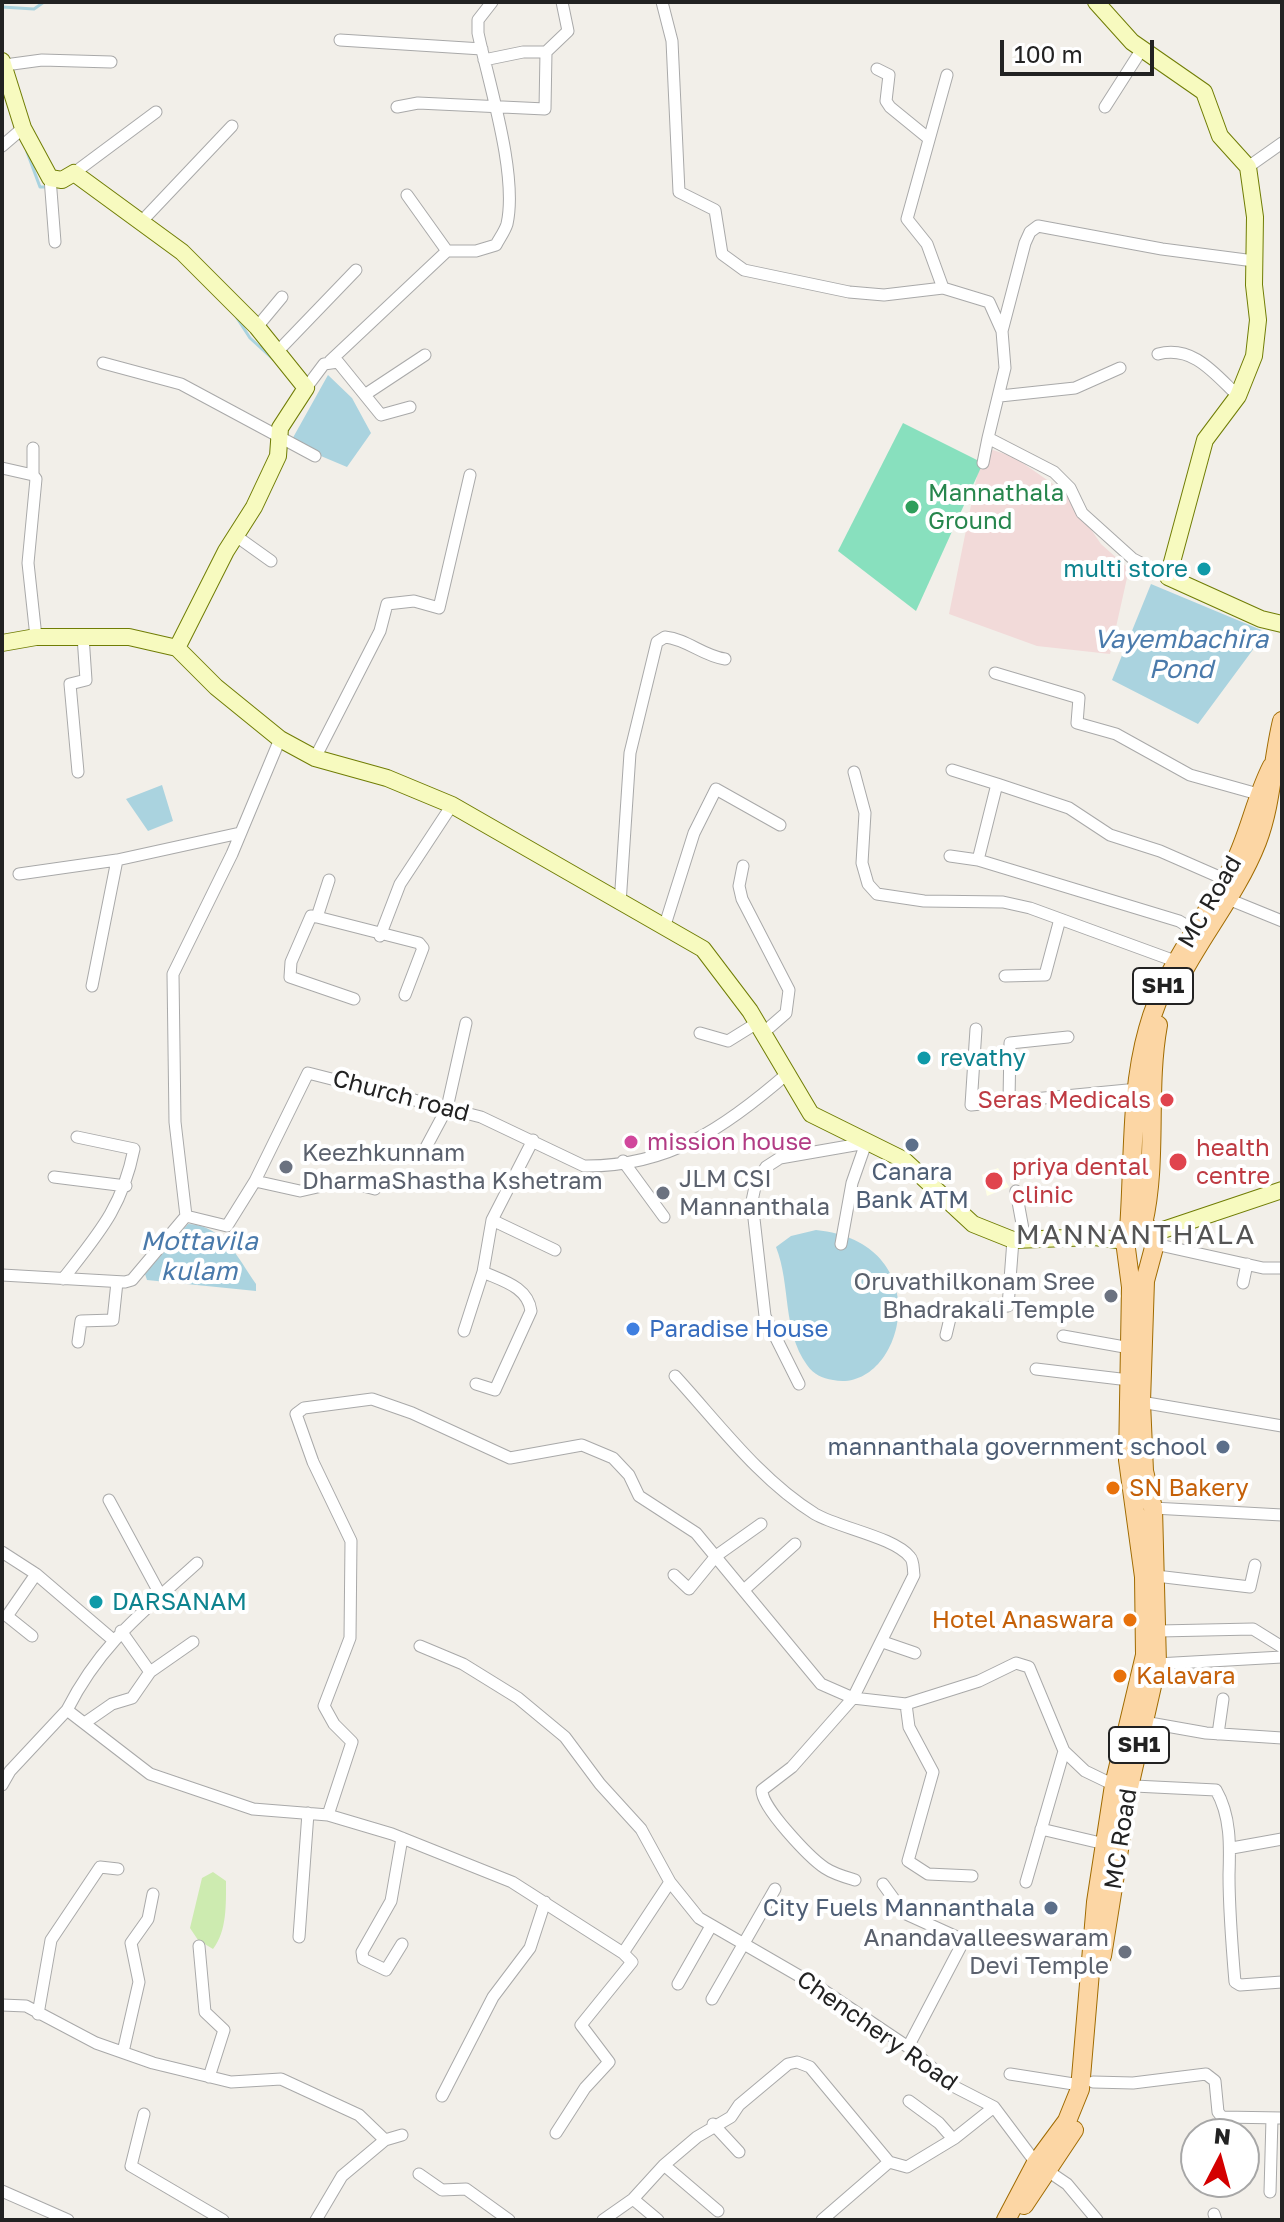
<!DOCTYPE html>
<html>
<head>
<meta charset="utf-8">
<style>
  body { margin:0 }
  #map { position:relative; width:1284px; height:2222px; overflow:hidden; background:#f2efe9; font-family:"Golos Text",sans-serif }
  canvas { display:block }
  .frame { position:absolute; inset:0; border:4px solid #222; pointer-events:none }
  .north { position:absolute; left:1180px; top:2118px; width:80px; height:80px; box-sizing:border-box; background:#fff; border:2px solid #a7a7a7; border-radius:50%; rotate:6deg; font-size:22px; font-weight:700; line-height:32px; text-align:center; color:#222 }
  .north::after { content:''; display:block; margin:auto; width:28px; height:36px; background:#d40000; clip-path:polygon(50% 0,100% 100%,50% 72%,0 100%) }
  .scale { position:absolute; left:1000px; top:40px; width:154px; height:36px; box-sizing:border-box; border:4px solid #222; border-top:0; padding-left:10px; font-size:24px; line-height:28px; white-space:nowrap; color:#222; -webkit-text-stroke:6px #fff; paint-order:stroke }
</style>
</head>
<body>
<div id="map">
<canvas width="1284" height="2222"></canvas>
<div class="frame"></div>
<div class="north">N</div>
<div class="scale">100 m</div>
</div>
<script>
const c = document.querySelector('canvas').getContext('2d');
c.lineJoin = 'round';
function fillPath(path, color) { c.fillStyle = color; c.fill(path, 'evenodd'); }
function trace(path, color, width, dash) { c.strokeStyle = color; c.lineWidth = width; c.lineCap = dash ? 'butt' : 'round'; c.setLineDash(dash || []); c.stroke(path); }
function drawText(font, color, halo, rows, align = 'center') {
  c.font = font + ' "Golos Text",sans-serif'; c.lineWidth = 8; c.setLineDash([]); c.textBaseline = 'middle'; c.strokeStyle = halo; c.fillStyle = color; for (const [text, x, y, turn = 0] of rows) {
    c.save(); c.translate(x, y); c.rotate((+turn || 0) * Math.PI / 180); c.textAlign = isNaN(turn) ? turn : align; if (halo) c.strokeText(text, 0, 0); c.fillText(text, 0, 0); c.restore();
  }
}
fillPath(new Path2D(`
  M990,449L1014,457L1066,493L1101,544L1129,569L1110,654L1037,646L949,614L979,466Z`), '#f2dad9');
fillPath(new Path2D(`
  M998,1168L1009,1187L987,1196L982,1175Z`), '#ffffe5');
fillPath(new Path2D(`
  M213,1872L226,1881C226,1904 227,1931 213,1949L198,1940L190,1928L202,1878Z`), '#cdebb0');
fillPath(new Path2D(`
  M903,423L983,463L916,611L838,551Z`), '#88e0be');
fillPath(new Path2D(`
  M328,375L352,398L371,433L347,467L290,443Z
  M1151,584L1266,632L1198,724L1112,680Z
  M162,785L173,821L148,831L126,799Z
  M188,1224C223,1225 238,1258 256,1284V1291L147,1280L145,1274Z
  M816,1230C943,1243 903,1395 833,1380C822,1378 814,1375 807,1365C782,1330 791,1285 776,1247L791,1236Z`), '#aad3df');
trace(new Path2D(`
  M2,7L34,9L44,2
  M27,152L40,187H47
  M237,318L250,338L274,360`), '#aad3df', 3);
const street = new Path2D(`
  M662,2L672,41L679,192L715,210L722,254L744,270L849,292L884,295L943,288
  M340,40L482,49
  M484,60L523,52H546
  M5,65L42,60L111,62
  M877,69L889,75L886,101L890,107L928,138
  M947,75L907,219L927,244L943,288L989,302L1002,331
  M397,107L418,103L545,109L546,52L568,31L562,2
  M1105,107L1142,49
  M2,146L23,128
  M1248,167L1282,143
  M74,173L156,112
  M50,178L55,242
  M407,195L447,251
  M142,221L232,126
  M257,327L282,297
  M278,351L356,270
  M1158,354C1193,345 1214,373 1238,396
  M330,361L447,251H476L496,245C499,239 505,231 507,224C518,175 489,84 478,33V20L492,2
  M103,363L181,384L315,456
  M306,388L324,364L338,362L381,415L410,407
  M366,394L425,355
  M1000,396L1075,388L1120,368
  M988,438L1005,368L1002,331L1025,243L1030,232L1038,226L1162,249L1254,261
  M33,448V475
  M983,463L988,438L1054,472L1070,488L1082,513L1133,559L1168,577
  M2,468L33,475L36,479L28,563L36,637
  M236,536L271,561
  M995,673L1079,698L1077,723L1116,734L1190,775L1258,794
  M315,758L380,631L387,604L414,601L439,608L470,475
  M952,770L997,784
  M78,772L70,684L86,680L83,636
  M854,772L865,813L862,863L868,884L877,894L924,901L1003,902L1030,908L1175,961
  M950,856L978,860
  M743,866L739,886L742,899L789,990L786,1013L763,1033
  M19,874L117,860L240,833
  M329,880L317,917L419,943L423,948L405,995
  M1228,899L1282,921
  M620,904L630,753L657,642L665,637C687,639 703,656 725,659
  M317,917L311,916L291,962L290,977L354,999
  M664,928L694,833L716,789L780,825
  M1194,930L1179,921L978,860L997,784L1069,808L1110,835L1160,851L1224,879
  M380,936L400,884L452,805
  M1005,976L1045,975L1060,919
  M92,986L117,860
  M976,1029L971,1105L1138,1089
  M700,1033L728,1041L757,1023
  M1009,1101L1010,1043L1068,1037
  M424,1151L447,1108L466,1023
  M623,1161L664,1217
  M54,1177L126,1186
  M255,1181L300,1191L344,1181L375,1189
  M1016,1191L1025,1240
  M186,1216L227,1226L255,1181L308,1073L481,1117L584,1166C669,1167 726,1127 788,1073
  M186,1216L175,1122L173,974L232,854L280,739
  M492,1220L555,1250
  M1155,1244L1263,1268H1282
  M2,1275L125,1282L132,1280L186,1216
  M63,1279C99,1233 122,1208 134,1149L77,1137
  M1243,1283L1247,1264
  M464,1331L483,1272L492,1220L533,1140
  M946,1335L952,1310L1008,1306L1013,1240
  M1063,1336L1130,1348
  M78,1342L81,1321L113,1320L117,1282
  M1036,1369L1129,1380
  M675,1376C718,1423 760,1480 815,1514C839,1528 894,1537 910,1557C914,1561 913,1570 914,1575L853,1698L792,1767L762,1790C761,1807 810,1858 825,1868C834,1874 845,1877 855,1880
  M476,1384L495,1390L531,1311C528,1287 503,1281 483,1272
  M799,1384L765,1316L752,1201L756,1182L766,1167L780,1158L866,1143L852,1183L841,1244
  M1141,1402L1282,1426
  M109,1500L161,1596
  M1153,1508L1282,1515
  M2,1552L36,1574L112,1639
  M674,1575L689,1589L716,1556L761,1524
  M1156,1576L1250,1587L1255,1565
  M745,1589L795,1544
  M121,1631L150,1672
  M1159,1631L1253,1629L1282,1647
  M32,1636L7,1616L36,1574
  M883,1642L915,1653
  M1157,1664L1282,1657
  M906,1704L909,1727L933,1772L908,1861L928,1874L972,1876
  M67,1710C101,1643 143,1612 197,1563
  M86,1722L112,1704L132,1698L150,1672L193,1642
  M1144,1722L1206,1733L1282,1738
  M1218,1734L1223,1699
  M2,1785L10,1771L67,1710L150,1774L253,1809L328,1815L392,1834L512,1882L623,1953L670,1882L641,1829L600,1784L565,1737L518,1698L463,1664L420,1646
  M328,1815L352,1742L334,1724L324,1706L350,1638L351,1541L313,1462L296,1414L304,1408L372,1399L412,1413L510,1458L582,1445L613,1458L629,1475L639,1496L696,1533L821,1684L853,1698L906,1704L979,1681L1016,1663L1029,1667L1064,1751L1085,1771L1114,1785L1216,1790C1231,1816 1230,1846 1229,1875C1229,1910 1232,1947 1235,1982L1240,1985L1282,1982
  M1041,1829L1105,1844
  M1232,1848L1282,1839
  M670,1882L699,1918L820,1988L908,2047L953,2086L994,2107L1036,2163L1067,2184L1097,2220
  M1026,1882L1064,1751
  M883,1884L904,1913L959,1938L962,1944L908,2047
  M299,1937L308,1813
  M402,1944L386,1970L363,1959L362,1952L391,1901L402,1838
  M199,1946L205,2012L224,2030L209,2077
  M678,1984L711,1926
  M712,1999L775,1889
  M2,2005L26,2006L96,2043L153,2063L231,2082L281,2079L359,2115L385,2140L402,2135
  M38,2014L51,1940L100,1867L118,1869
  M123,2052L139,1982L131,1943L148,1919L153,1894
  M1010,2074L1080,2085
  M1093,2082L1133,2083L1206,2074L1215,2081L1218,2112L1222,2117L1282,2118
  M442,2096L493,1997L530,1948L545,1902
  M909,2101L939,2123L953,2139
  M144,2114L131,2166L223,2220
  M713,2124L739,2152
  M556,2133L585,2088L609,2062L581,2025L632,1962L623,1953
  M664,2165L718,2211
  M419,2174L442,2190L466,2189L509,2220
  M2,2191L68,2220
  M1270,2192L1272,2118
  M633,2199L658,2220
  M1214,2214L1216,2220
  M316,2220L342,2176L385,2140
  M603,2220L633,2199L664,2165L697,2137L731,2117L739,2105L788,2064L797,2062L810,2067L889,2162L907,2167L955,2138L994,2107
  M822,2220L889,2162`);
const secondary = new Path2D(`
  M1096,2L1132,42L1204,92L1220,136L1248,167L1255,217L1254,285L1258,320L1254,356L1238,396L1205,440L1168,577L1261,619L1282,624
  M2,61L23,128L50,178L62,180L74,173L182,252L257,327L306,388L280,428L278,456L254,507L226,551L177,648
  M2,643L36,637H129L177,648L216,687L280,739L315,758L387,778L452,805L703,949L750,1011L811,1114L904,1160L973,1224L1013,1240L1095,1237L1125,1241
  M1154,1233L1282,1190`);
const primary = new Path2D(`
  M1177,983C1201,935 1237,893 1257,842C1272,803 1272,762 1282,721
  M1143,1224C1158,1159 1146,1091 1158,1025
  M1102,1956L1129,1787L1157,1664L1153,1508L1144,1471L1141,1402L1145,1281L1156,1240L1154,1233L1143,1224L1129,1229
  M1024,2205L1074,2130
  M1006,2220L1036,2163L1067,2121L1080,2089L1096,1902L1114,1785L1145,1655L1144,1577L1128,1460L1131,1287L1125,1241L1129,1229C1134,1163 1130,1092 1148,1029C1165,966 1207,919 1235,862C1250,831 1256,797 1272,766`);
trace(street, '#a9a9a9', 13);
trace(secondary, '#707d05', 18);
trace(primary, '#a06b00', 20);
trace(street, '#fff', 11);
trace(secondary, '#f7fabf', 16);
trace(primary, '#fcd6a4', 18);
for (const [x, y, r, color] of [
  [912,507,8,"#2e9e5b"],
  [1204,569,8,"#0f9aa8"],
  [924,1058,8,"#0f9aa8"],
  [1167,1100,8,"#e0444e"],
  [631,1142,8,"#d1479c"],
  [912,1145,8,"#5c6f8a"],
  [1178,1162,10,"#e0444e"],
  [286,1167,8,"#6b7280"],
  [994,1181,10,"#e0444e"],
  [663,1193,8,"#6b7280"],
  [1111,1296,8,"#6b7280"],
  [633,1329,8,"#3f7fe0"],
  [1223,1447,8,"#5c6f8a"],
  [1113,1488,8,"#e8710a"],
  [96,1602,8,"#0f9aa8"],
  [1130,1620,8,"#e8710a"],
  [1120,1676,8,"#e8710a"],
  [1051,1908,8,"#5c6f8a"],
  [1125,1952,8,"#6b7280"]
]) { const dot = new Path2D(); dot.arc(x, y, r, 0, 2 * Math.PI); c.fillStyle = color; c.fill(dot); trace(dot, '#fff', 3); }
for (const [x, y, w] of [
  [1163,986,60],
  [1139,1745,60]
]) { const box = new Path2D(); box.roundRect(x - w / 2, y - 18, w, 36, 6); c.fillStyle = '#fff'; c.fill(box); trace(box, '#222', 2); }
drawText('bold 22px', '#222', null, [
  ["SH1",1163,986],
  ["SH1",1139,1745]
]);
drawText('24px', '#27864d', '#fff', [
  ["Mannathala",928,493],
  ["Ground",928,521]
], 'left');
drawText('24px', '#0d838f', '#fff', [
  ["multi store",1188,569,"right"],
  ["revathy",940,1058],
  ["DARSANAM",112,1602]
], 'left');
drawText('24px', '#222', '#fff', [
  ["MC Road",1210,902,-60],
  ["Church road",401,1096,15],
  ["MC Road",1121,1839,-81],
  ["Chenchery Road",877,2031,35]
]);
drawText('24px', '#be3a42', '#fff', [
  ["Seras Medicals",1151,1100,"right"],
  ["health",1196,1148],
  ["centre",1196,1176],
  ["priya dental",1012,1167],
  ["clinic",1012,1195]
], 'left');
drawText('24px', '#b23c85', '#fff', [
  ["mission house",647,1142]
], 'left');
drawText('24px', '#5b616d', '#fff', [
  ["Keezhkunnam",302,1153],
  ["DharmaShastha Kshetram",302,1181],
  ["JLM CSI",679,1179],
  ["Mannanthala",679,1207],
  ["Oruvathilkonam Sree",1095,1282,"right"],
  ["Bhadrakali Temple",1095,1310,"right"],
  ["Anandavalleeswaram",1109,1938,"right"],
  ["Devi Temple",1109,1966,"right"]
], 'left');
drawText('24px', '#4e5e75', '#fff', [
  ["Canara",912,1172,"center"],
  ["Bank ATM",912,1200,"center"],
  ["mannanthala government school",1207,1447],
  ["City Fuels Mannanthala",1035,1908]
], 'right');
drawText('24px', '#366cbe', '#fff', [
  ["Paradise House",649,1329]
], 'left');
drawText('24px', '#c56008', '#fff', [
  ["SN Bakery",1129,1488],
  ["Hotel Anaswara",1114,1620,"right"],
  ["Kalavara",1136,1676]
], 'left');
drawText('italic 26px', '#4a7aab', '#fff', [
  ["Vayembachira",1181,640],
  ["Pond",1181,670],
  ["Mottavila",199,1242],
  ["kulam",199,1272]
]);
c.letterSpacing = '2px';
drawText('28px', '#555', '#fff', [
  ["MANNANTHALA",1136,1235]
]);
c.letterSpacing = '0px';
</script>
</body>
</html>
